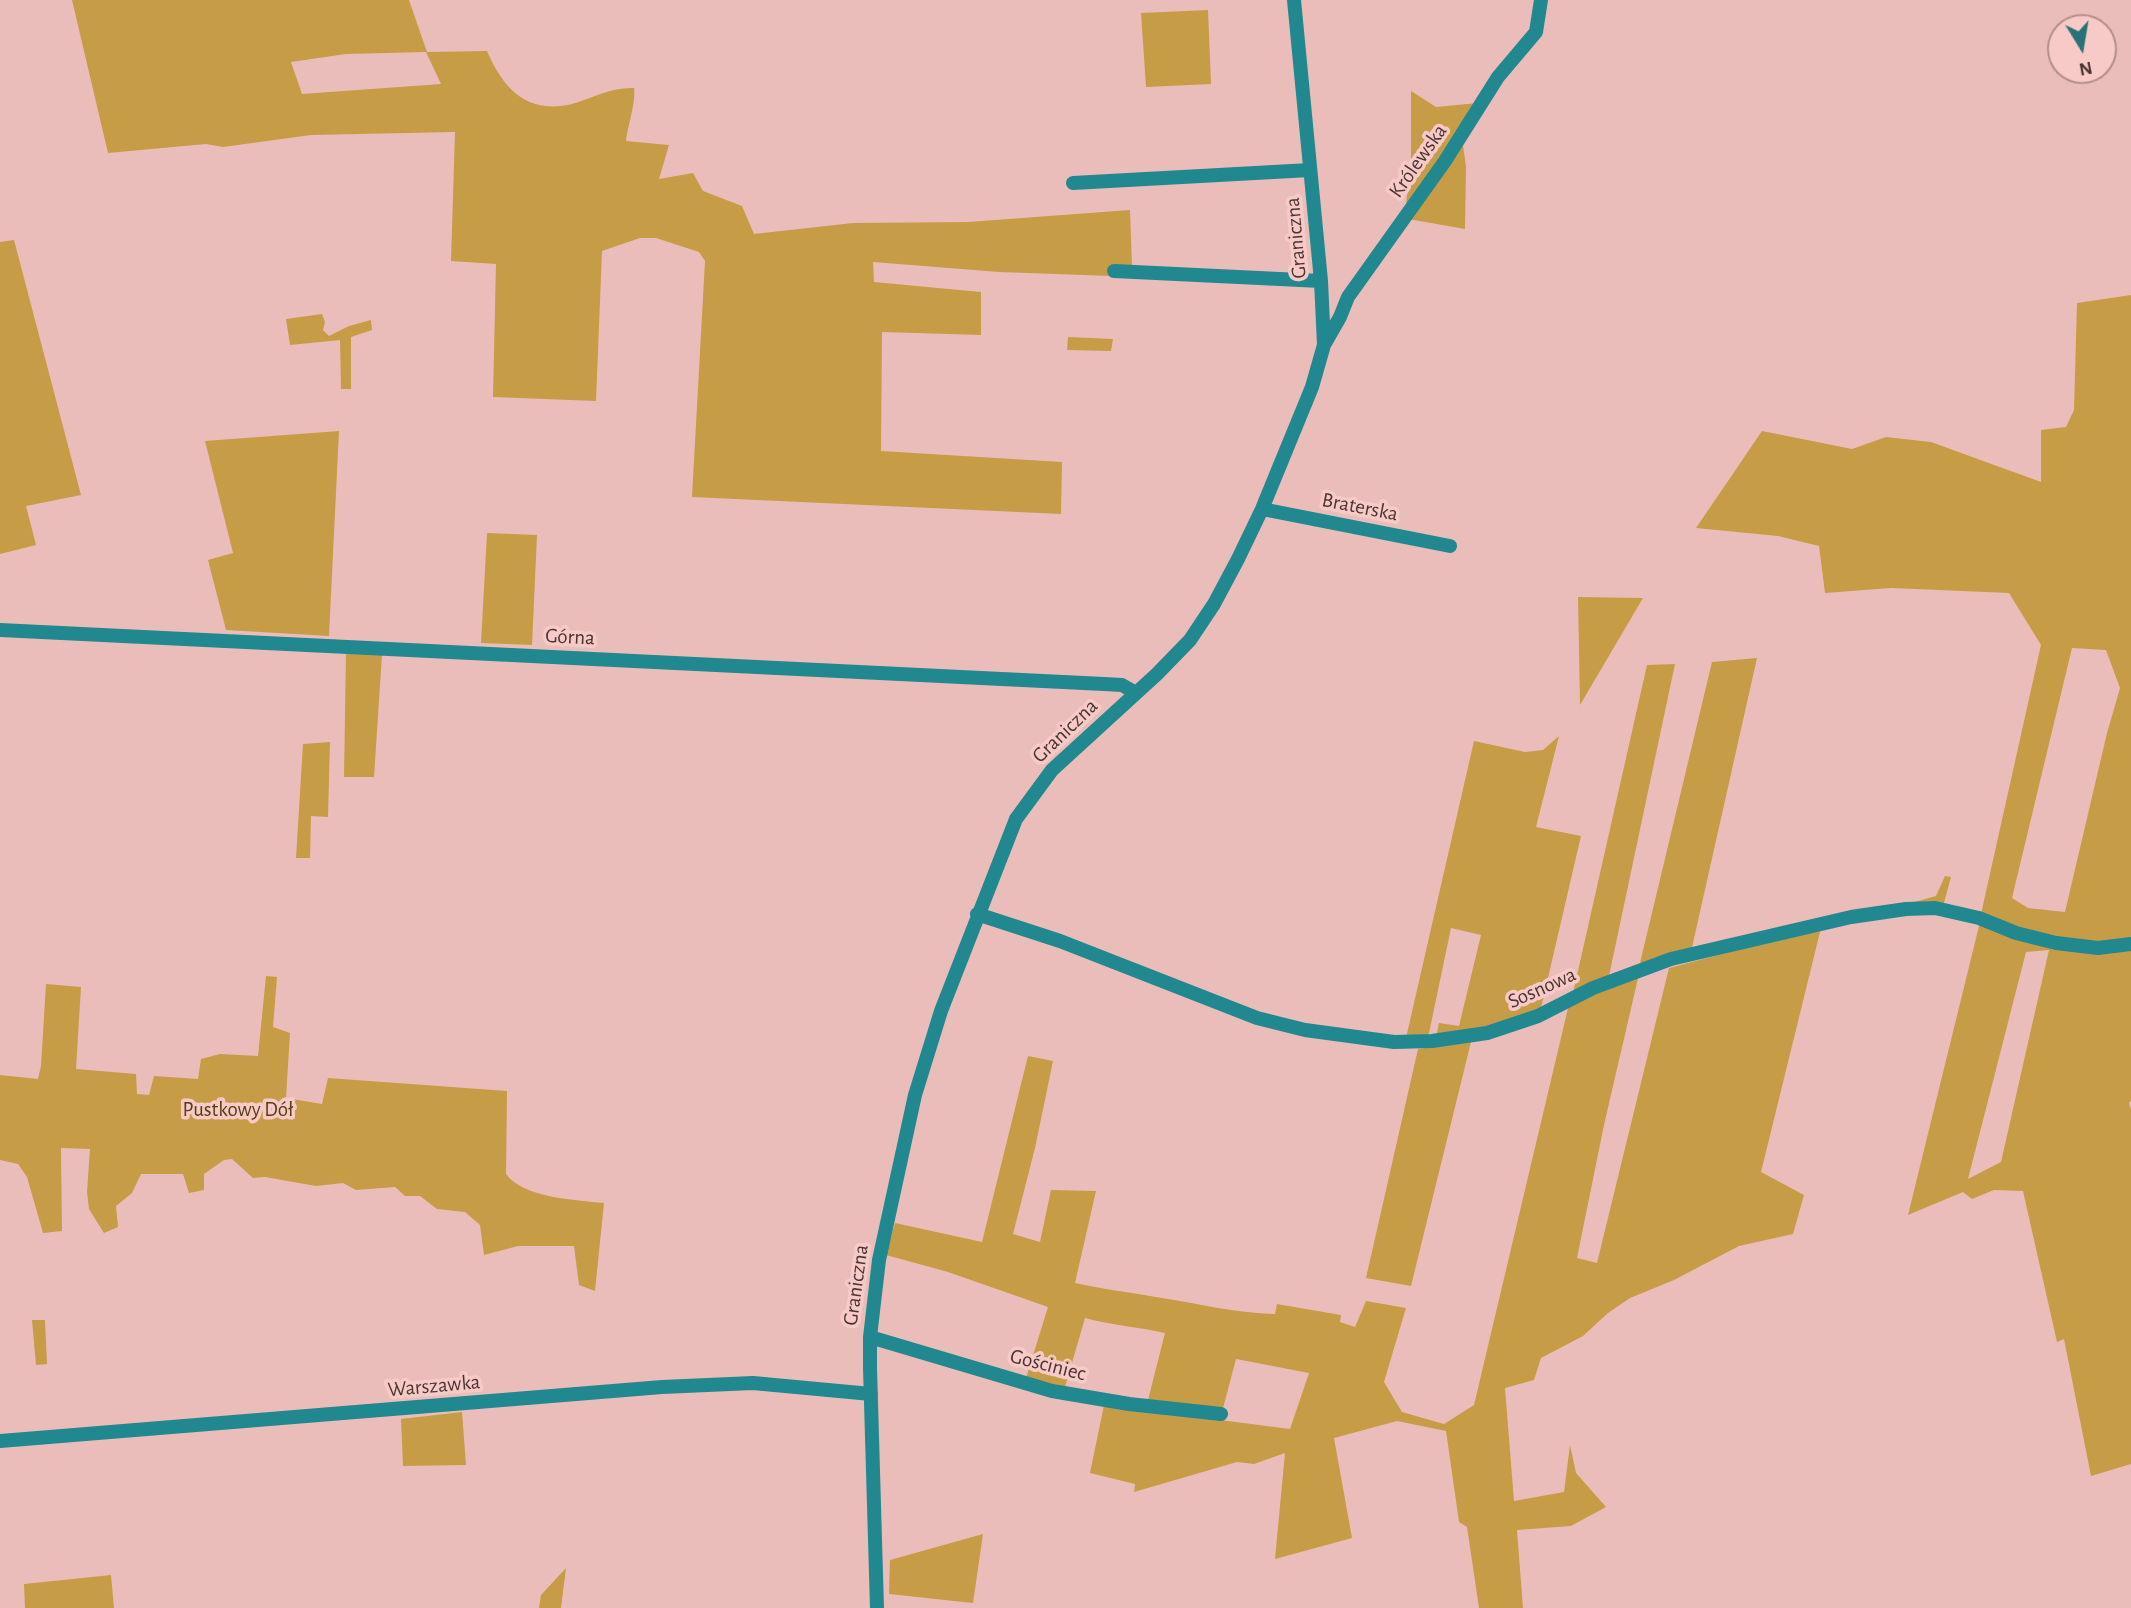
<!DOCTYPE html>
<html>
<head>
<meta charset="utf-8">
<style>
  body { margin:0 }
  #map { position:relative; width:2131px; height:1608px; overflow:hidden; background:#ebbdba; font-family:"Alegreya Sans",sans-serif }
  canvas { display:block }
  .north { position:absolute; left:2047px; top:14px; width:70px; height:70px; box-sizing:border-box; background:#f8cac7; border:2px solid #b28e8c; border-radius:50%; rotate:169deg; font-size:19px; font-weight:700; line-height:28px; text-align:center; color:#483534 }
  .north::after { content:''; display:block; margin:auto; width:24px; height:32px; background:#297378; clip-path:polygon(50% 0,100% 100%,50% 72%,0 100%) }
</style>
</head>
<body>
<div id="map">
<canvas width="2131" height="1608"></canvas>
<div class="north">N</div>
</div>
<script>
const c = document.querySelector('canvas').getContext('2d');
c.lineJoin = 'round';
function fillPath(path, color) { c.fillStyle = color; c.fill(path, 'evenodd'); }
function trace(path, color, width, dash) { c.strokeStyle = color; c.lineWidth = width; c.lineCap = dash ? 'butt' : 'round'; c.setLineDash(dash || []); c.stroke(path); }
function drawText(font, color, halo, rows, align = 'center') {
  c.font = font + ' "Alegreya Sans",sans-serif'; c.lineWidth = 7; c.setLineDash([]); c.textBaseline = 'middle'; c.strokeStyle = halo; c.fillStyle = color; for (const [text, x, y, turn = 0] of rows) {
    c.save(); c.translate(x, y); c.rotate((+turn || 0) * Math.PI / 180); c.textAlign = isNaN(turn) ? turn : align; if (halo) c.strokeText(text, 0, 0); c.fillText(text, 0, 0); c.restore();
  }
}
fillPath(new Path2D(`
  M72,0H409L427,52L487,51C501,83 521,110 560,106C584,104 605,87 634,88C636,102 628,125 626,141L669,145L659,179L693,173L703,191L742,206L754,234L853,223L968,222L1130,210L1132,266L1112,276L999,272L873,262L874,282L981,292V335L882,332L881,451L1062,462L1061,514L692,497L705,261L699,252L656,238H640L602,251L596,401L493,397L496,264L451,261L455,132L311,135L223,147L206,144L108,153ZM426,52L441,84L302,94L291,62L346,54Z
  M1208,10L1211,84L1146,87L1141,13Z
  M1411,91L1436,107L1478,103L1406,205L1411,159Z
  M1463,145L1466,167L1465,229L1408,219Z
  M14,240L81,495L26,506L36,545L0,554V242Z
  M2131,295V941C2065,949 1977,919 1911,903L1936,896L1945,876L1951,877L1944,903L1981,914L2041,645L2009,593L1891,588L1825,593L1819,546L1778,536L1696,528L1762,431L1852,449L1886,437L1931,442L2041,482V430L2066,427L2074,410L2077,303ZM2072,648L2106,650L2120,688L2107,733L2065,912L2028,908L2012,898Z
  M322,314L325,322L323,330L329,336L349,326L371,320L372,330L351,337V389H341L340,340L290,345L286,319Z
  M1068,337L1113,339L1111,351L1067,350Z
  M339,431L329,636L226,630L208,560L233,553L205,441Z
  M487,533L537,535L532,645L481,643Z
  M1578,597L1643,598L1580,705Z
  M346,653L382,655L374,777H344Z
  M1757,658L1691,952L1640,963L1712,662Z
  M1675,664L1609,976L1573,993L1647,665Z
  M1559,736L1536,827L1581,836L1541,1008L1520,1019L1436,1037L1439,1023L1459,1026L1481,935L1451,928L1428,1038H1406L1474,741L1525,752L1543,750Z
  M330,742L328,817L311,816L310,858H296L303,744Z
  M1980,922L2016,936L2131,948V1101L2129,1103L2131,1109V1464L2091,1476L2064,1339L2057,1342L2023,1191L1994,1190L1972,1199L1963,1192L1908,1215ZM2049,950L2001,1162L1968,1179L2026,952Z
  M1821,928L1761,1172L1804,1195L1793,1234L1739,1246L1674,1280L1630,1298L1608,1313L1583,1336L1541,1358L1534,1380L1505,1388L1514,1501L1564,1492L1570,1445L1576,1473L1606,1507L1571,1526L1517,1530L1523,1608H1479L1467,1527L1459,1522L1446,1431L1397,1421L1334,1438L1352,1538L1275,1559L1285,1453L1254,1464L1237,1462L1134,1492L1135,1484L1090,1473L1104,1405L1290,1429L1309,1373L1236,1359L1222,1412L1148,1400L1165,1333C1138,1327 1111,1325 1085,1318L1065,1387L1026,1378L1048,1307L948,1272L886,1255L895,1223L982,1242L1028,1056L1053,1061L1035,1148L1013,1234L1040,1242L1051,1190L1096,1191L1075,1283C1102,1289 1128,1292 1156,1297C1196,1303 1234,1313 1275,1314L1277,1304L1341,1315L1340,1322L1355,1327L1366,1301L1406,1308L1384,1382L1402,1412L1444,1424L1474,1405L1569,1004L1639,974L1604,1125L1577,1258L1597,1263L1669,968Z
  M266,976L277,977L273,1027L290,1033L286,1098L322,1104L328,1078L507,1091L506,1174C523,1198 576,1200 604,1203L595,1291L579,1285L574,1246H518L484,1255L480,1225L465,1212L437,1209L420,1196H405L395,1187L356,1190L343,1183L316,1186L265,1177L253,1178L232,1159L224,1160L204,1174V1190L189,1193L183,1174H141L132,1193L116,1206L118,1227L104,1233L89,1209L87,1192L90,1149L61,1148L62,1231L43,1233L27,1177L18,1164L0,1160V1075L38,1079L41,1066L46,984L81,987L76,1069L136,1074L137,1094L149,1095L154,1076L198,1079L201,1059L220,1054L258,1056Z
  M1471,1042L1411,1286L1366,1278L1418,1049Z
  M32,1320H45L47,1364L36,1365Z
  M462,1412L466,1465L403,1466L401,1419Z
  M983,1534L973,1603L889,1594L890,1560Z
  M566,1568L561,1608H539L541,1595Z
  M111,1575L114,1608H25L24,1584Z`), '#c79c46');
trace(new Path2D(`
  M1073,183L1310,170
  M1114,271L1321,281
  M1324,345L1340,317L1348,297L1445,161L1498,77L1536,32L1541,0
  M1262,509L1450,546
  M0,630L1104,684L1122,685L1136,693
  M977,914L1060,941L1257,1018L1305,1030L1394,1042L1432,1041L1487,1033L1538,1016L1593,988L1671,959L1851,917L1906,909L1935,908L1979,918L2016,933L2056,943L2098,948L2131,944
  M870,1337L1052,1391L1129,1404L1221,1414
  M0,1441L662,1387L753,1383L871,1394
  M877,1608L870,1368V1337L879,1260L915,1095L941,1011L1016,819L1052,770L1157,674L1190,640L1214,604L1238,559L1262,509L1312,387L1324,345L1321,281L1294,0`), '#218890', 14);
drawText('21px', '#483534', '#f8cac7', [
  ["Królewska",1418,161,-55],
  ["Graniczna",1296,238,-95],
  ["Braterska",1360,507,11],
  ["Górna",570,637,3],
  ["Graniczna",1065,731,-44],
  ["Sosnowa",1542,988,-24],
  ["Graniczna",856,1285,-82],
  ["Gościniec",1048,1365,14],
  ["Warszawka",434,1386,-5]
]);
drawText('21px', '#533e10', '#f8cac7', [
  ["Pustkowy Dół",238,1110]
]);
</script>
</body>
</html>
